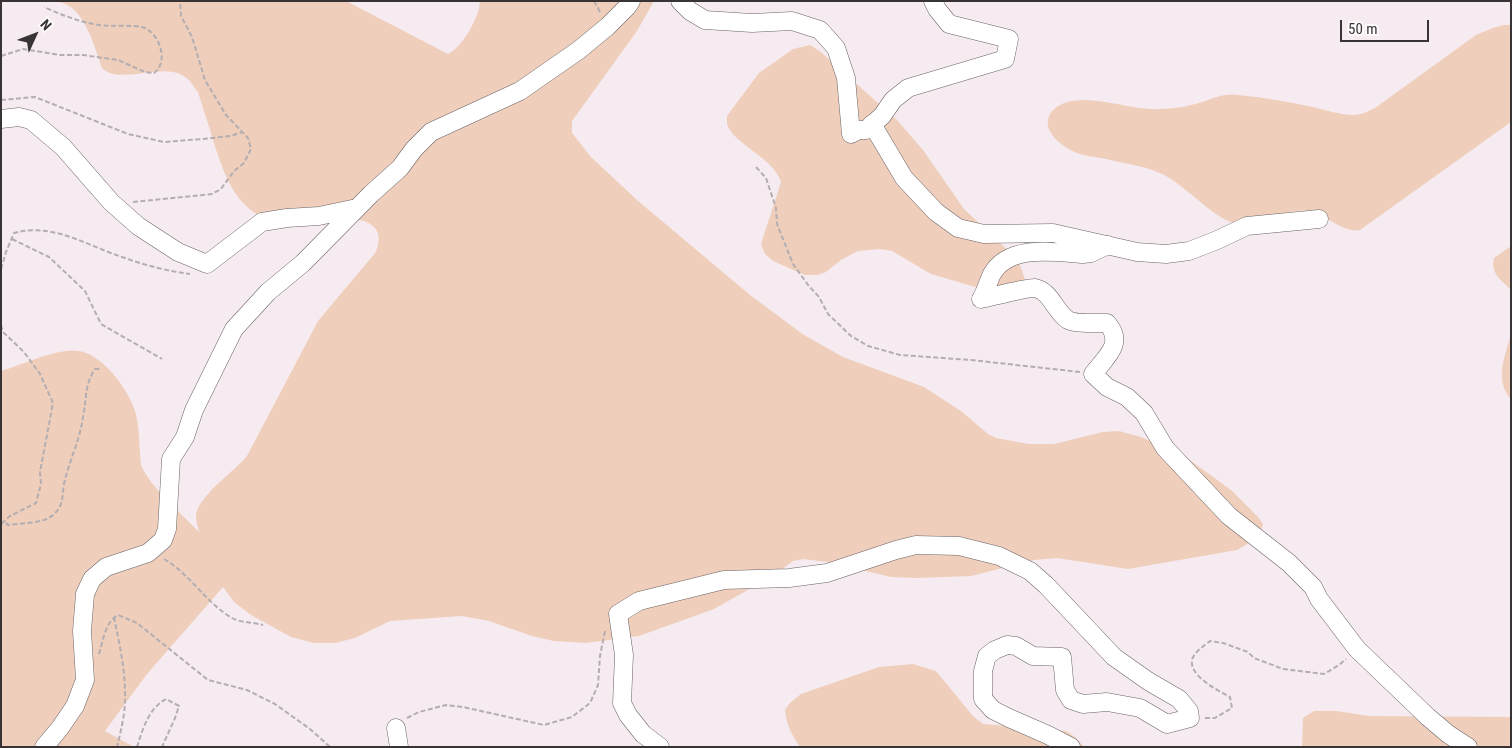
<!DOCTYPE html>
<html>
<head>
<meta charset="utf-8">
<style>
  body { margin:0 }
  #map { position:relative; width:1512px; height:748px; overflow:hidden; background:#f5ebf0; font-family:"Roboto Condensed",sans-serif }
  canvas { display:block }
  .frame { position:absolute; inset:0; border:2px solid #383436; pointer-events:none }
  .north { position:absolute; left:10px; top:10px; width:50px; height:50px; -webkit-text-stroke:4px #fefafc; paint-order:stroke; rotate:47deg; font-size:14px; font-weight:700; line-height:20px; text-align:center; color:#383436 }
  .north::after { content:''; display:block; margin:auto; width:18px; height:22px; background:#383436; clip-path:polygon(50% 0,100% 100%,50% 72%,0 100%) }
  .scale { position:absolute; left:1340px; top:20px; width:89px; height:22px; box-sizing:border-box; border:2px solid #383436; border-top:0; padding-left:6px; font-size:15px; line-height:18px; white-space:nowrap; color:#383436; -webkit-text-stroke:4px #fefafc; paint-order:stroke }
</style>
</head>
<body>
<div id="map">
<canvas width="1512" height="748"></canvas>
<div class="frame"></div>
<div class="north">N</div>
<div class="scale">50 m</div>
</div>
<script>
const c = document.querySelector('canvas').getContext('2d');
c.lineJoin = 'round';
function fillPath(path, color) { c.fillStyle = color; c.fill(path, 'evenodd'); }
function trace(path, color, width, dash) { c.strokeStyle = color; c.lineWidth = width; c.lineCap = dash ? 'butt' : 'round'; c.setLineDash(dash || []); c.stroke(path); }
fillPath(new Path2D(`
  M47,1H346L448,54C462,48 480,16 480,1H654L637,31L572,121V133L591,157L637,200L750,295L804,335L843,357L924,387L961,411L988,434L996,438L1029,444H1054L1103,432L1119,431L1141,437L1187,458L1231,490L1258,517L1263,524L1261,533L1249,543L1237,550L1128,569L1057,558L1034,560L971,576L918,578L891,577L828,562L803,559L793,561L776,574L714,609L639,636L586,643L554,641L532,636L489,621L462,616L390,621L355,638L335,643H314L291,637L251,615L234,602L223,587L147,674L105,731L134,747H1V371C21,365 60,347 79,351C102,354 129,390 135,411C140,428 139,448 141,465C150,487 182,514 199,532C198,527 196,522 196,517C196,497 234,472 247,456L318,321L376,252C381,238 380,227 364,221C358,219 348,222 341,222C323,223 282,227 266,219C234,205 224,174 214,143C209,126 203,109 198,92C193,86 190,79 182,75C160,63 119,85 102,68C95,48 85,10 63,3C58,1 52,2 47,1Z
  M1504,25H1511V122L1360,230C1341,233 1327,214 1308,211C1283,207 1262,229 1239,225C1215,220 1186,186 1164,175C1147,166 1127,164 1110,160C1100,157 1089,157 1080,154C1065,149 1040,132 1050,114C1054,107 1064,102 1072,101C1101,96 1131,111 1161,109C1175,109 1189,106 1202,102C1215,98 1224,93 1238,95C1263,97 1288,102 1313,107C1326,110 1340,115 1354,115C1361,115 1369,111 1375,108L1476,35L1493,28Z
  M810,45L821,52L897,120L923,150L964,209L1018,260L1025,279L1023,286L1006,296L931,274L892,251L880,249L858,251L841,260L826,272L817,275H805L773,261L765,254L761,244L781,182C773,157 733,144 727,124C727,123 727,117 727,116L759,73L793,49Z
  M1511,246V290C1501,280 1490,273 1494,258Z
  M1511,335V399C1494,381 1505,355 1511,335Z
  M913,664L936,671L973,716L983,724L1066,731L1075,737L1084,747H800C792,735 786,724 785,710L790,703L801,694L879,667Z
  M1314,711H1336L1369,716L1511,717V747H1302L1303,718Z`), '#efcfbb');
const minor = new Path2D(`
  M680,1L690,11L705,20L752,23L792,21L820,30L836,48L846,78L851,134L859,130H866L882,116L893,100L908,88L1005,59L1009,39L949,24L937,9L933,1
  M1,119L19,117L31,120L63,147L111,202L138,226L178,252L207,264L262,222L287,218L319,216L357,208
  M872,124L904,178L936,212L958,228L984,234L1053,233L1137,252L1166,254L1189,251L1215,241L1247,226L1319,219
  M1108,245L1091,253L1083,254C1055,252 1009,244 992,274C988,282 986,291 981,299C991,297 1028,287 1035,288C1051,291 1055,312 1068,320C1075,324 1097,323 1107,323C1125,343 1106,357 1093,374L1107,387L1127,397L1144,413L1165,448L1229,516L1289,563L1313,587L1319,599L1357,649L1428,717L1448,734L1468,747
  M396,728L399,747
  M44,747L60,728L75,706L85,680L82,631L85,594L92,579L106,567L148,553L163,540L167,529L171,459L185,437L194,410L234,329L268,292L303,263L371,194L400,168L414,149L431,132L520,91L579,50L608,26L627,7L631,1
  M660,747L643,734L628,715L622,703L624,655L618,614L639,601L724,580L789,578L827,573L896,550L916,545L959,546L999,556L1030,571L1046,585L1114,657L1148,681L1179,699L1189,711L1190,718L1167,724L1140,708L1107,702L1083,704L1071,700L1065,690L1062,657L1033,656L1016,646L1007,645L995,650L987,656L983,671V699L993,710L1009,718L1048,735L1071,747`);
trace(minor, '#6a6266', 19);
trace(new Path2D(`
  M594,1L600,12
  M1,56L23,49L60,55H83L118,60L145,72L154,73C169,62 160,35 145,28C135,24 110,27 99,25C79,22 62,15 44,7
  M1,100L35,97L128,134L164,142L202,139L231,136L242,132
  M756,167L766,178L776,208L777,224L793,264L808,285L819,297L828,314L851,336L868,346L900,355L971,360L1080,372
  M133,202L212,194L221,189L234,171L244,163L251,149L248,138L226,115L205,80L192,37L181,16L180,1
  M12,239L49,257L85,291L101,324L162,359
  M1,269L6,252L14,233C52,222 88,246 122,257C144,265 167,271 190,274
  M1,325L3,332L24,352L40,374L53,403L40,472L41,484L36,503L10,516L1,524
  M6,523L8,525C21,523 43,524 53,515C64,506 62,496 64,484C69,461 80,440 83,417C87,398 84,386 95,369H101
  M164,559C190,574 206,603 232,618C241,623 253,622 263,625
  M114,617C119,642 125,668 125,693C126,711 121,730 117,747
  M99,654C103,641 105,622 118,615L137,623L208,680L247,690L275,704L310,729L330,747
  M407,718L419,712L446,705L463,707L544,725L572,717L590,703L598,685L600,656L605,631
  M1205,718H1215L1232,708L1230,697C1217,690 1181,672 1195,654C1199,649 1205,645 1210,641L1223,643L1248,652L1254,658L1283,669L1324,674L1339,665L1346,659
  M137,747C143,728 149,708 166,699L179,706L175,718L162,747`), '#b4adb1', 2, [5, 2.5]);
trace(minor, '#fff', 18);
</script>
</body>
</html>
